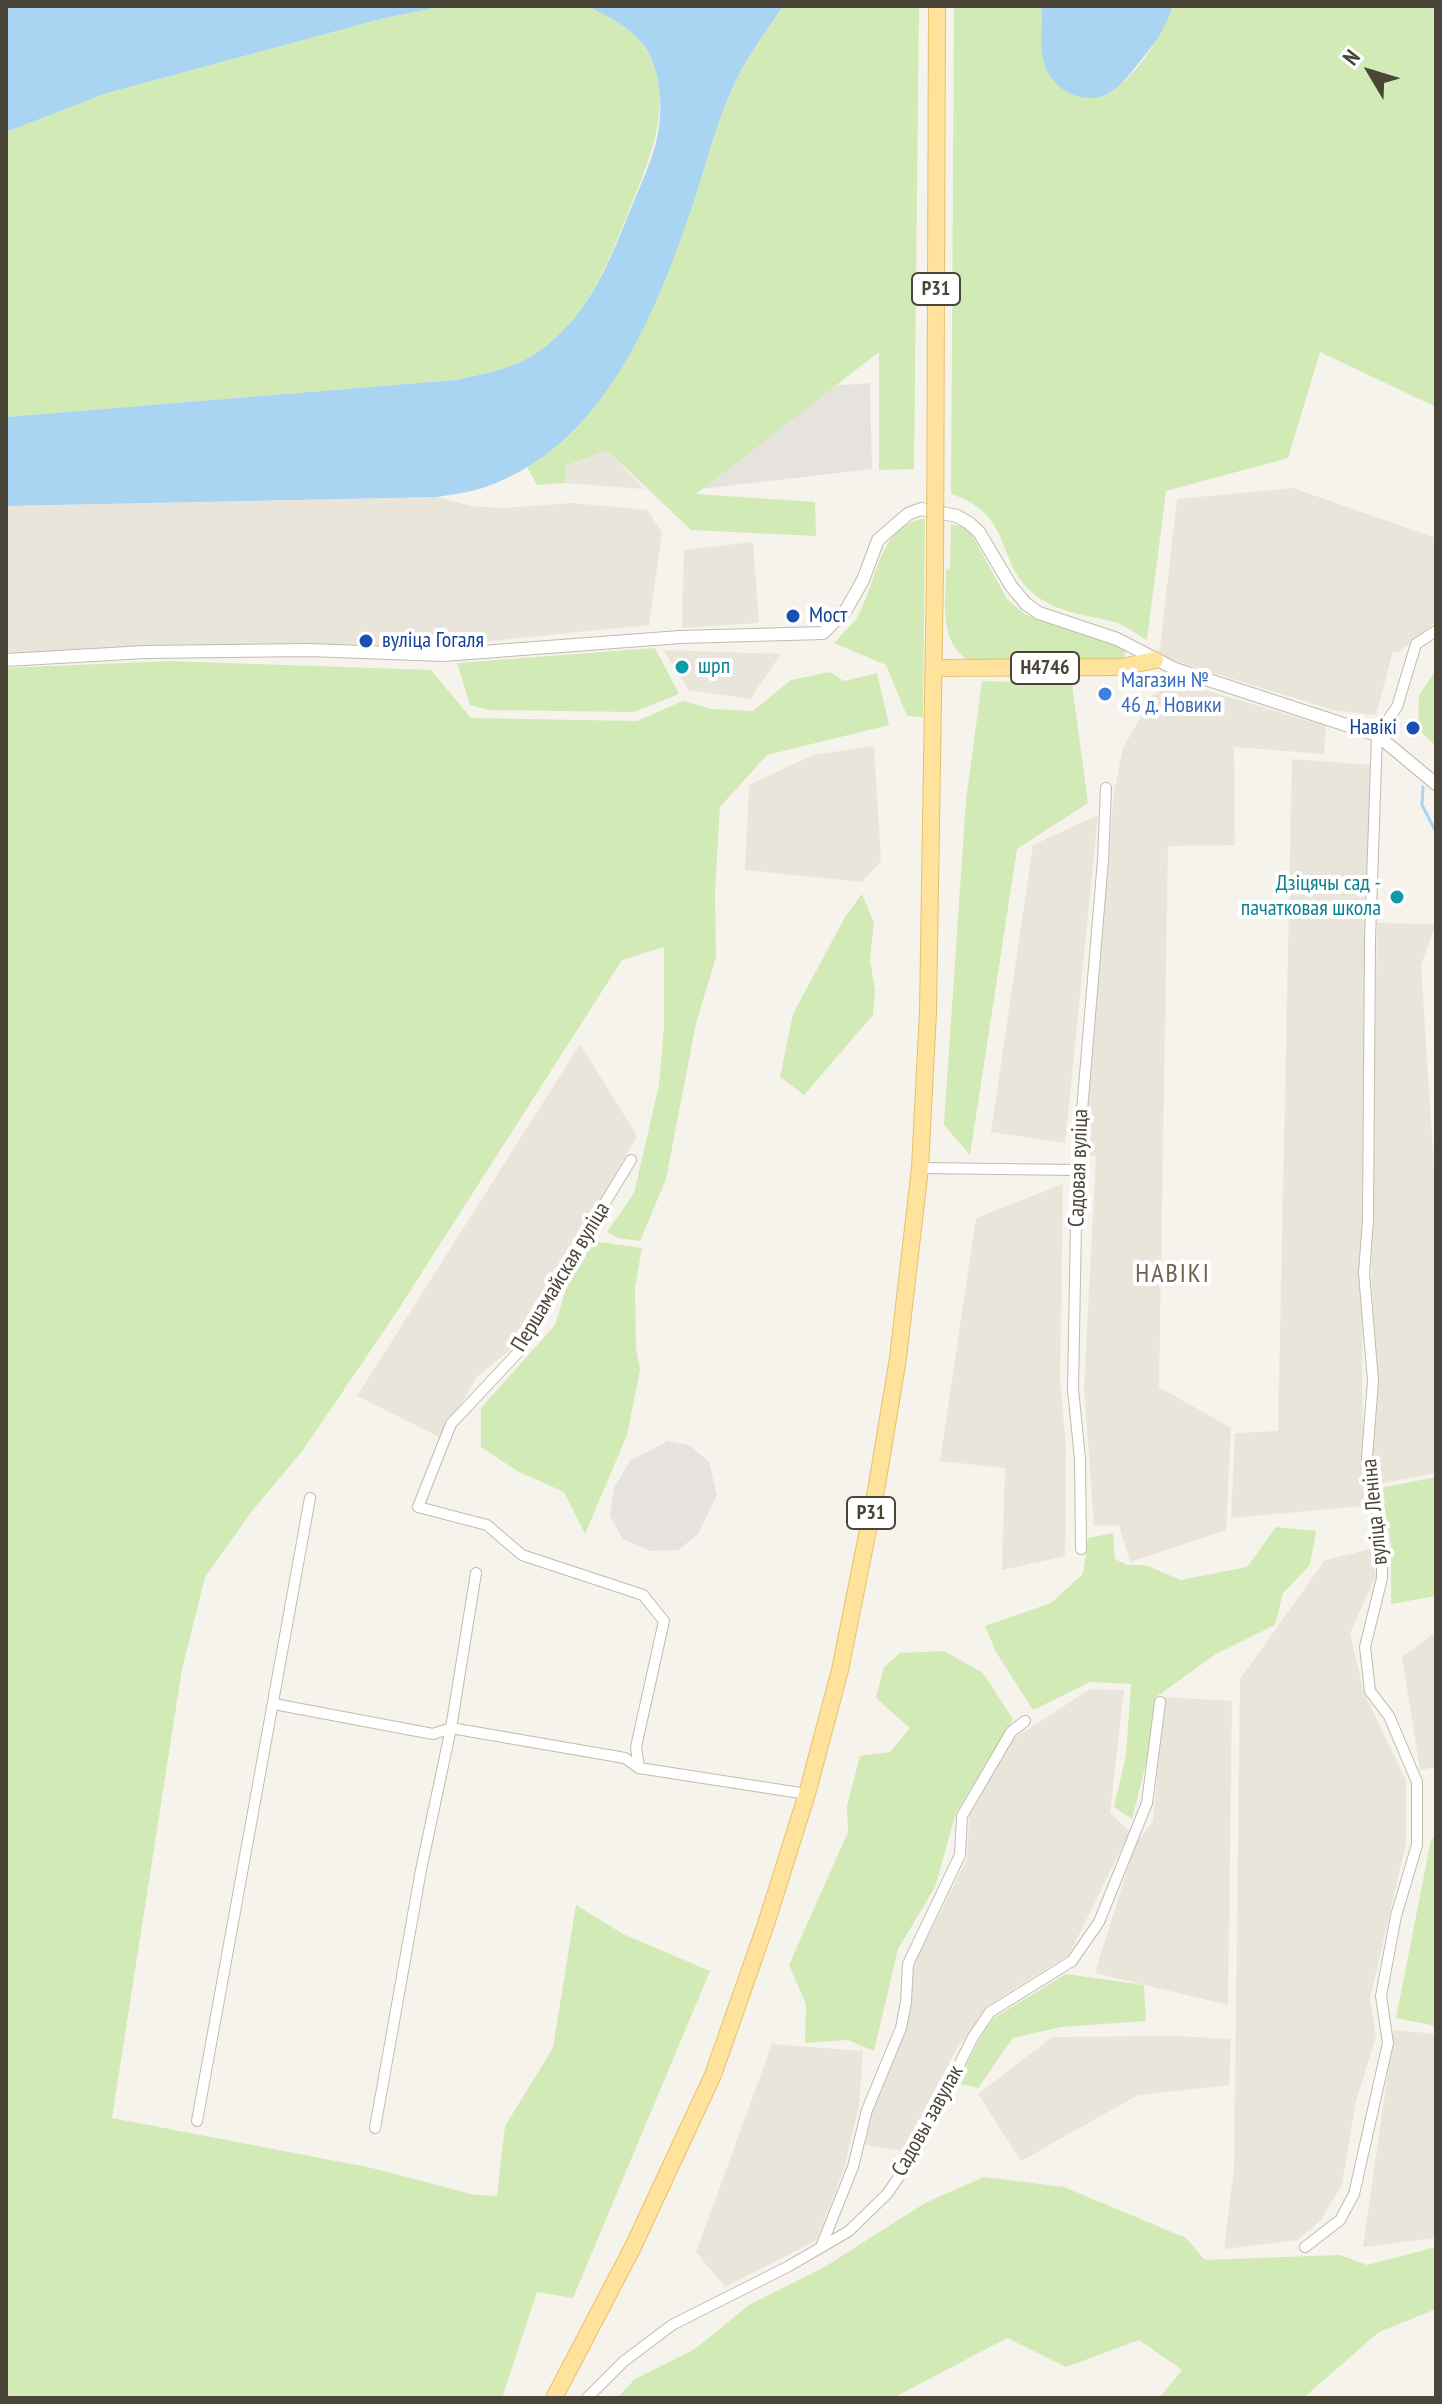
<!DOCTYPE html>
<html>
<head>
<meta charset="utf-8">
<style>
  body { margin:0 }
  #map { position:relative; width:1442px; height:2404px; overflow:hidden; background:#f6f3ec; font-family:"PT Sans Narrow",sans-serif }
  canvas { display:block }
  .frame { position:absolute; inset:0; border:8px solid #4b4439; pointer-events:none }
  .north { position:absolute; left:1330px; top:32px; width:80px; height:80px; -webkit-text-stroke:6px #fff; paint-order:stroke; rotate:308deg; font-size:22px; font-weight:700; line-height:32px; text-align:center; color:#4b4439 }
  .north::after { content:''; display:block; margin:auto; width:28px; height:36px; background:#4b4439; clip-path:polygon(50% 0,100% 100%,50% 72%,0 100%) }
</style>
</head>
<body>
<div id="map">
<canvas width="1442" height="2404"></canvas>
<div class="frame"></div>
<div class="north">N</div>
</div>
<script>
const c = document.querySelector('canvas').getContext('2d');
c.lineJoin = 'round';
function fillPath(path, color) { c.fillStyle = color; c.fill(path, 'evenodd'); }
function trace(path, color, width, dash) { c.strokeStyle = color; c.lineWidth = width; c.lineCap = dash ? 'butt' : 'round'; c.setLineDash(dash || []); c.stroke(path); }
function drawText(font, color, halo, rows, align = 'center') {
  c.font = font + ' "PT Sans Narrow",sans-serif'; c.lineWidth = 8; c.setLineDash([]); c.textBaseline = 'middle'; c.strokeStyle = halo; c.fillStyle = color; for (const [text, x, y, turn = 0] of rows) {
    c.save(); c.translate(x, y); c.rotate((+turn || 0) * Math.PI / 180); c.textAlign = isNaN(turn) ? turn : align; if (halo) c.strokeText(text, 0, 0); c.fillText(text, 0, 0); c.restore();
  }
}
fillPath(new Path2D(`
  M607,449L644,489L565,483V466Z
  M1293,488L1436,538V622L1399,652L1393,651L1376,715L1333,710L1159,656L1177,499Z
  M437,497L471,506L503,508L572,503L647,510L662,532L649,625L442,646L266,645L6,653V506Z
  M753,542L759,623L682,628L684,550Z
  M663,650L781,654L750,699L689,690Z
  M1175,681L1326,726L1324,754L1234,747L1235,845L1168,846L1159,1387L1231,1428L1226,1530L1130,1562L1119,1525L1094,1526L1084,1388L1096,1156L1083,1155L1114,792L1123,748L1153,695Z
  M874,746L881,861L862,882L745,870L749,785L813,755Z
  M1292,759L1371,765L1362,1363L1364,1506L1231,1518L1235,1433L1278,1431Z
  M1098,815L1065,1143L991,1132L1033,845Z
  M1377,923L1436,924L1421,965L1436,1199V1473L1377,1484L1372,1455L1377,1374L1371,1273Z
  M580,1044L637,1136L517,1344L476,1378L441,1438L357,1396Z
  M1063,1184L1060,1379L1066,1448L1065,1556L1002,1570L1005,1468L940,1461L976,1218Z
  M1371,1549L1376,1576L1350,1633L1364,1693L1406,1780V1843L1370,1999L1376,2037L1356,2101L1342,2185L1320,2221L1297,2240L1224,2249L1234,2169L1240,1679L1325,1560Z
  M1433,1634L1436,1644V1767L1420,1770L1402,1657Z
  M1090,1689L1124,1690L1110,1813L1130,1831L1069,1955L988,2005L955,2052L903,2151L865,2145L873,2110L904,2033L913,1966L967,1859L969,1816L1013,1739Z
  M1164,1697L1232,1701L1228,2005L1095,1973L1135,1845L1153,1821Z
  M1394,2030L1436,2034V2238L1363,2247Z
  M1175,2036L1231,2039L1229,2085L1138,2095L1021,2161L978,2094L1052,2037Z
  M772,2044L863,2051L859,2105L844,2169L817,2240L725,2287L696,2252Z`), '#eae5da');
fillPath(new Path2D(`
  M870,383L872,469L700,489L697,396Z
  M668,1441L689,1445L709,1462L717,1495L698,1534L678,1550L651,1551L623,1539L610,1516L614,1488L630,1461Z`), '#e6e2dd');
fillPath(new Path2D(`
  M443,6C477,6 512,6 547,6C560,6 577,3 589,7C602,11 615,20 626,28C687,76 652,155 628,213C608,263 589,312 546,346C519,368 488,373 455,380L6,417V132L107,93L381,19Z
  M783,6H919L914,469L879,470V352L696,494L815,502L816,536L691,530L607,450L565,466V483L537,485L527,467C599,421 636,349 666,272C675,250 686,227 693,204C706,166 716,126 732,89C745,59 765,33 783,6Z
  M954,6H1042L1043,18L1101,97C1133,83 1161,38 1173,6H1436V407L1320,352L1288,458L1166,491L1147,640C1137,634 1126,626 1115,622C1088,615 1056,613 1034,594C994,561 1015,515 951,494Z
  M925,518L923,717L907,716L886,665L834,643C841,635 850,627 856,619C878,584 876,527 925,518Z
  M951,524L964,527L972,535L1007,599L1026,615L1119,644L1126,649L1124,659L969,661C938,641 946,603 946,570L950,568Z
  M655,648L679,694L634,712L488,710L470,705L457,663Z
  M169,661L431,670L471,718L637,721L683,701L711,709L753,711L791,680L830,672L844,681L877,673L889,725L767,755L720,807L715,890L716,957L696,1023L666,1179L640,1241L618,1238L607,1232L634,1193L659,1085L664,1028V947L622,960L394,1316L303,1450L252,1511L205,1577L182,1669L112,2118L372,2168L475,2195L497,2196L505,2126L553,2048L576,1905L623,1934L710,1971L573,2298L537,2292L502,2398H6V668Z
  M1436,670V746L1418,729L1419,695Z
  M982,681L1072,684L1088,803L1017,849L970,1155L944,1125L966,800Z
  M862,894L874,923L870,959L875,991L873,1015L804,1095L780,1077L793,1014L845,917Z
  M592,1241L642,1248L635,1287L636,1348L640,1370L627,1435L585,1534L564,1492L519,1472L481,1447V1408L555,1325L571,1273Z
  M1436,1477V1596L1391,1604V1545L1380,1488Z
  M1276,1527L1316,1531L1310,1565L1283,1593L1275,1625L1216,1654L1156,1697L1148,1756L1132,1819L1114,1807L1126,1755L1131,1684L1090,1682L1033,1710L996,1652L985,1626L1051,1603L1083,1574L1088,1538L1113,1533L1115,1559L1127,1565H1145L1181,1580L1247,1567Z
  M944,1651L983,1673L1013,1719L956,1813L935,1887L898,1949L874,2051L848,2040L805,2043L806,2004L789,1965L848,1832L847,1806L860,1756L890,1752L910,1728L876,1698L884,1667L900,1653Z
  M1436,1837V2026L1396,2018L1431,1840Z
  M1066,1974L1144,1985L1146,2021L1061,2027L1013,2038L978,2088L957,2083L983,2033L994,2018Z
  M984,2177L1064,2187L1186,2238L1205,2260L1340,2255L1367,2265L1436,2247V2309L1379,2332L1303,2398H1159L1182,2370L1139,2340L1066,2367L1007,2338L893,2398H617L635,2379L695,2349L749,2305L823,2268L925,2203Z`), '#d2eab5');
fillPath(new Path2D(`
  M6,6H443L381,19L107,93L6,132Z
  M588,6H783C765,33 745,59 732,89C715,127 705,170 691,210C655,314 606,438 496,483C477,491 457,494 437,497L6,506V417L455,380C488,373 519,368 546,346C593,309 612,255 634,201C644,177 656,152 659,126C662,106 660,84 654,65C644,34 615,20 588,6Z
  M1042,6H1173C1162,36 1154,44 1134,69C1119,88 1103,104 1077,96C1063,92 1052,82 1046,68C1038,49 1043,26 1042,6Z`), '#a9d4f2');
trace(new Path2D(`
  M1423,787L1422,805L1436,832`), '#a9d4f2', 3);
const minor = new Path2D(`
  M631,1160L569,1262L525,1345L451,1424L418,1507L487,1525L522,1555L643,1595L664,1621L636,1747L639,1768
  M920,1168L1077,1170
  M1081,1549L1080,1459L1073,1389L1077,1170L1103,860L1106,788
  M274,1704L433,1734L451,1728L625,1758L639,1768L807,1794
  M197,2121L310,1498
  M375,2128L421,1870L451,1728L476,1573
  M821,2247L853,2167L867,2110L901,2028L906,2002L908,1964L960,1855L962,1816L1011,1732L1025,1721
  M1305,2247L1340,2220L1354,2194L1388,2043L1381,1996L1396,1916L1417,1845V1782L1389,1716L1370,1691L1365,1647L1382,1578V1540L1367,1458L1373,1381L1364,1273L1368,1220L1370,940L1377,735L1397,707L1416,644L1436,631
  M587,2398L623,2362L672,2325L789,2266L849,2231L887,2194L916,2152L973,2037L990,2012L1072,1961L1099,1922L1147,1803L1160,1702`);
const tertiary = new Path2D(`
  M6,660L145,652L309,650L443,655L680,637L823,633L846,610L863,580L878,540L908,514L921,509L957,516L969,523L979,532L1011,586L1026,604L1039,613L1117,639L1175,669L1377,735L1436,784`);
const primary = new Path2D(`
  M934,668L1122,667L1155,660
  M554,2398L633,2247L713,2075L766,1924L807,1794L840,1670L877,1485L898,1358L920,1168L928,1012L935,573`);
trace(minor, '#c2bbae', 12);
trace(tertiary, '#c2bbae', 14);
trace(primary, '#e6c16a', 18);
trace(minor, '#fff', 10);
trace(tertiary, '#fff', 12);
trace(primary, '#ffe39c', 16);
const primaryBridge = new Path2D(`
  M935,573L937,6`);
trace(primaryBridge, '#e6c16a', 18, []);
trace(primaryBridge, '#ffe39c', 16);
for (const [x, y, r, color] of [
  [793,616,8,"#1a4fb4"],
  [366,641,8,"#1a4fb4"],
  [682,667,8,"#0f9aa8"],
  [1105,694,8,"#3f7fe0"],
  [1413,728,8,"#1a4fb4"],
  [1397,897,8,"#0f9aa8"]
]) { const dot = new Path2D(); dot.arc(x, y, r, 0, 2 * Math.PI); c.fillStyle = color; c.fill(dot); trace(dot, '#fff', 3); }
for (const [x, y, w] of [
  [936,289,48],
  [1045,668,68],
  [871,1513,48]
]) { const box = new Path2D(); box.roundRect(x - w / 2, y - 16, w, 32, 6); c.fillStyle = '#fff'; c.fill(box); trace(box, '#4b4439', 2); }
drawText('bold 20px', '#4b4439', null, [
  ["Р31",936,289],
  ["Н4746",1045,668],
  ["Р31",871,1513]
]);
drawText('22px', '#164399', '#fff', [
  ["Мост",809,616],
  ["вуліца Гогаля",382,641],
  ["Навікі",1397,728,"right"]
], 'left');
drawText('22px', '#0d838f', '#fff', [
  ["шрп",698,667],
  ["Дзіцячы сад -",1381,884,"right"],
  ["пачатковая школа",1381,909,"right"]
], 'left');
drawText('22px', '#366cbe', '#fff', [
  ["Магазин №",1121,681],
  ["46 д. Новики",1121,706]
], 'left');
drawText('22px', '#4b4439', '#fff', [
  ["Садовая вуліца",1079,1168,-88],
  ["Першамайская вуліца",561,1277,-59],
  ["вуліца Леніна",1375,1512,-96],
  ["Садовы завулак",928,2121,-61]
]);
c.letterSpacing = '2px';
drawText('26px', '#6e6250', '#fff', [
  ["НАВІКІ",1173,1275]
]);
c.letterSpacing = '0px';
</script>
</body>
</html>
